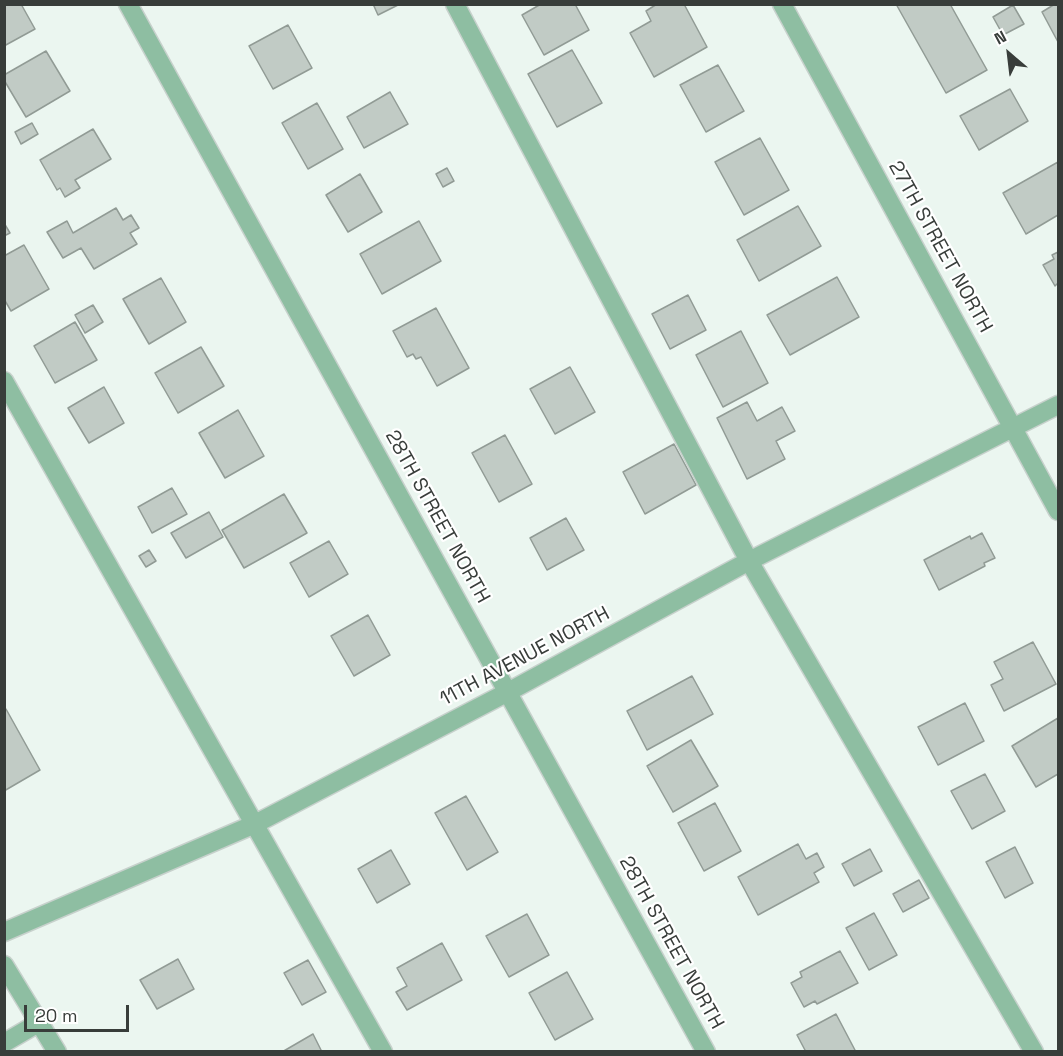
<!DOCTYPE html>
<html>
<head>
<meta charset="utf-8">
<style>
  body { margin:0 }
  #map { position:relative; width:1063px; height:1056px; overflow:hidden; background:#ebf6f0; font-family:"Space Grotesk",sans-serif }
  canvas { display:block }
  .frame { position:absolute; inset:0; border:6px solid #383d3a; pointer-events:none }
  .north { position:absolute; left:979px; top:24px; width:60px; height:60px; -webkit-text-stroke:4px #fff; paint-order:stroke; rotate:332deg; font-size:16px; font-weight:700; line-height:24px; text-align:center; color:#383d3a }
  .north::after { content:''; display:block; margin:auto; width:21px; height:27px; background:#383d3a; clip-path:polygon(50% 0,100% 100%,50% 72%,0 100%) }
  .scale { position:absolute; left:24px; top:1005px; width:105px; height:27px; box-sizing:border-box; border:3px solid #383d3a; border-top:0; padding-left:8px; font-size:18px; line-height:21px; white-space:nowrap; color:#383d3a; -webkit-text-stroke:4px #fff; paint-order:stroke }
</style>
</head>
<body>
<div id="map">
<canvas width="1063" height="1056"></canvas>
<div class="frame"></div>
<div class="north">N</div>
<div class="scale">20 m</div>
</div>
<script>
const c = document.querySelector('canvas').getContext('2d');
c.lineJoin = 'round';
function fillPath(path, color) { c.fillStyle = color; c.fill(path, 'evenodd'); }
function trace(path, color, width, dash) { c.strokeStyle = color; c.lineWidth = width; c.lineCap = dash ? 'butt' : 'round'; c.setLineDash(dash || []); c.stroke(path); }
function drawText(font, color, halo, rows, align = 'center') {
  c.font = font + ' "Space Grotesk",sans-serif'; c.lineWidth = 4.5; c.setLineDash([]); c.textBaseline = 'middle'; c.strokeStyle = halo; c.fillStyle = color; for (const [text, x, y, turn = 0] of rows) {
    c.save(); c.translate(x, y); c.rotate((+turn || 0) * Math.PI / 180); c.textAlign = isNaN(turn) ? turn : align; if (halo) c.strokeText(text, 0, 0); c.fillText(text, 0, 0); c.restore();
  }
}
const building = new Path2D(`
  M4,4H21L35,29L4,46Z
  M373,4H400L378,15Z
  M541,4H575L589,30L544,55L522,15Z
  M657,4H684L707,47L654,77L630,33L651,21L646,11Z
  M896,4H950L987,70L946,93Z
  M1055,4H1058V42L1042,12Z
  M1013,5L1024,24L1003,35L993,17Z
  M288,25L312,68L273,89L249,46Z
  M572,50L602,103L557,127L528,74Z
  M46,51L70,91L26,117L4,80V75Z
  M718,65L744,111L706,132L680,85Z
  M1010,89L1028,121L979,150L960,116Z
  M390,92L408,124L364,148L347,117Z
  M317,103L343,149L308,169L282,123Z
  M32,123L38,134L21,144L15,132Z
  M93,129L111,159L75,180L80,188L65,197L60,188L57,190L40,160Z
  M760,138L789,190L744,215L715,162Z
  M1058,162V215L1026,234L1003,193Z
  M447,168L454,181L443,187L436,174Z
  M360,174L382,212L348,232L326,195Z
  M798,206L821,246L759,281L737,240Z
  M116,208L123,220L131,215L139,228L130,233L137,244L94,269L81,248L63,258L47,232L67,221L73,233Z
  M419,221L441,261L382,294L360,254Z
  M4,223L10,233L4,236Z
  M24,245L49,289L11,311L4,299V256Z
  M1058,252V283L1055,286L1043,265L1054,259L1052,255Z
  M837,277L859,317L790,355L767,315Z
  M161,278L186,322L149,344L123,299Z
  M688,295L706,330L670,349L652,314Z
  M93,305L103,322L85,333L75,315Z
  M436,308L469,368L437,386L421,357L416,359L413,354L407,357L393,331Z
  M75,322L97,360L55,383L34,346Z
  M741,331L768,383L723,407L696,355Z
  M201,347L224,386L178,413L155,373Z
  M570,367L595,412L555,434L530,389Z
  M104,387L124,423L89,443L68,408Z
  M747,402L757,421L782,407L795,431L776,441L785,459L747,479L717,418Z
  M238,410L264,456L225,478L199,433Z
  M505,435L532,484L499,502L472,453Z
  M674,444L696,485L645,514L623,472Z
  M172,488L187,514L152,533L138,507Z
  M284,494L307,533L244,568L222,530Z
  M209,512L223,537L186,558L171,533Z
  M566,518L584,550L547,570L530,538Z
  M982,533L995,558L984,563L985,566L939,590L924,560L970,536L971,539Z
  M329,541L348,574L309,597L290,563Z
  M149,550L156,561L146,567L139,556Z
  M368,615L390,655L354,676L331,636Z
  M1033,642L1056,684L1004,711L991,685L1003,679L994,662Z
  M692,676L713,714L647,750L627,711Z
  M965,703L984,741L938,765L918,727Z
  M6,709L40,770L4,791V710Z
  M1058,718V774L1036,787L1012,746Z
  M691,740L718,786L673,812L647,766Z
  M985,774L1005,811L972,829L951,791Z
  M466,796L498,852L467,870L435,813Z
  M715,803L741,851L704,871L678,823Z
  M798,844L806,859L817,853L824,867L814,873L819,882L758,915L738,877Z
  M1015,847L1033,883L1005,898L986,862Z
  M870,849L882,871L854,886L842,864Z
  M391,850L410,884L377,903L358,869Z
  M919,880L929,898L903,912L893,894Z
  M874,913L897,955L869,970L846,928Z
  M527,914L549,955L509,977L486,936Z
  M442,943L462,980L407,1010L396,992L407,986L397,968Z
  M840,951L858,983L817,1004L815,1001L804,1007L791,983L802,977L800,972Z
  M178,959L194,989L157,1009L140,980Z
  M308,960L326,992L302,1005L284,973Z
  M567,972L593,1019L555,1040L529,993Z
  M836,1014L856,1052H806L797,1035Z
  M313,1034L322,1052H282Z`);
fillPath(building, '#c1cbc5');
trace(building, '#919b95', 1.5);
const minor = new Path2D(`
  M128,4L706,1052
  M455,4L749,561L1034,1052
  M782,4L1058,511
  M4,381L383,1052
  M4,932L255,824L508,692L749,561L1058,405
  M4,965L57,1052
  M4,1043L40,1022`);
trace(minor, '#c7d1cc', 21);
trace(minor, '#8ebea2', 18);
drawText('20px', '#383d3a', '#fff', [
  ["27TH STREET NORTH",940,247,61],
  ["28TH STREET NORTH",437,517,61],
  ["11TH AVENUE NORTH",525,657,-28],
  ["28TH STREET NORTH",671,943,61]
]);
</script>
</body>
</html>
